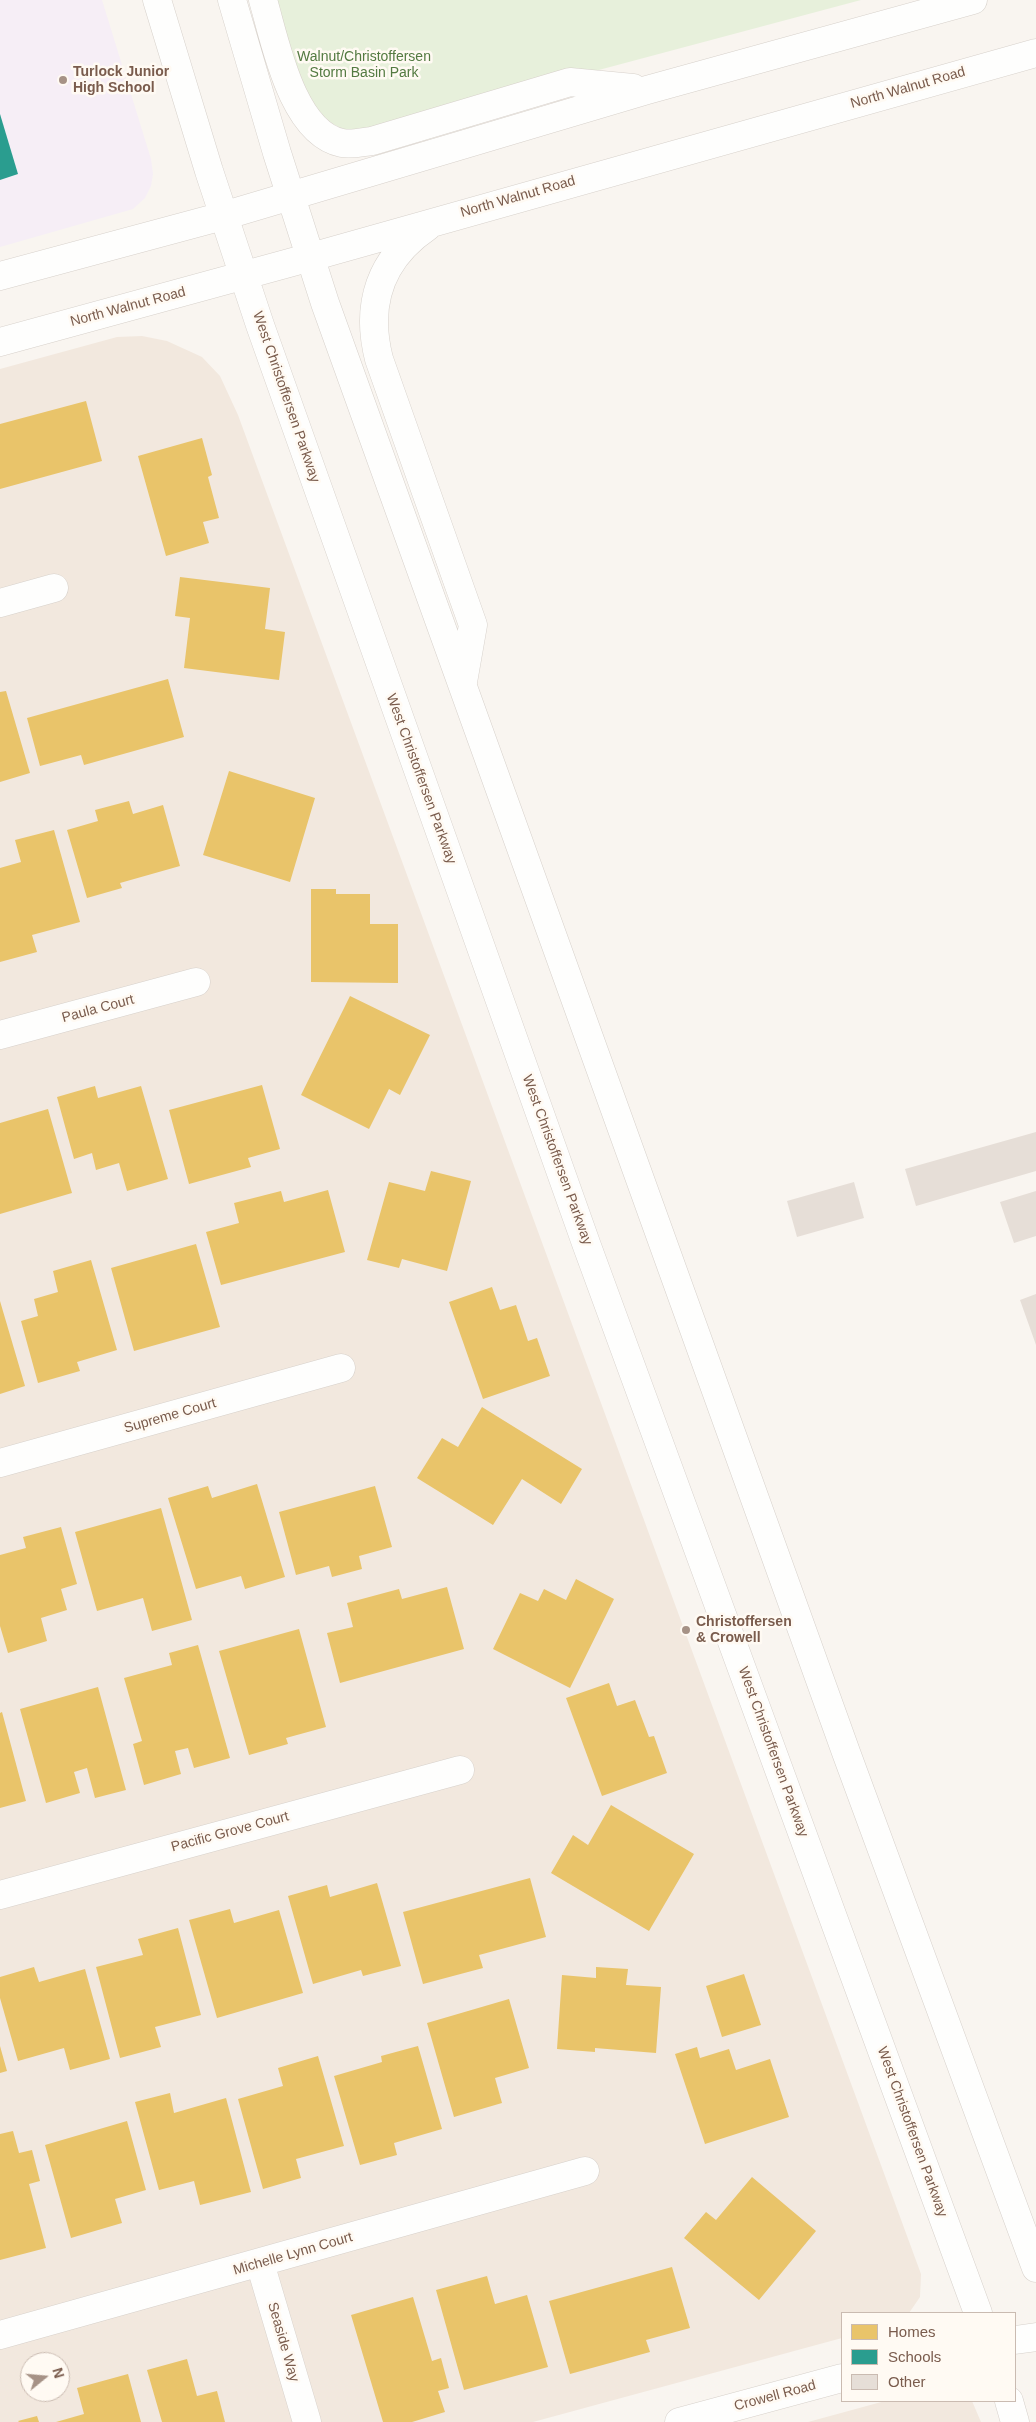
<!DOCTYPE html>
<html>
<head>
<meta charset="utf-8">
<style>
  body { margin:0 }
  #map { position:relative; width:1036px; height:2422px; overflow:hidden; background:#f9f5f0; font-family:Helvetica,sans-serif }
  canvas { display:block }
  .legend { position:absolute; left:841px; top:2312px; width:175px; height:90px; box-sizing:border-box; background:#fffaf3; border:1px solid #cabbb1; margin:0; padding:6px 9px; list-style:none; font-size:15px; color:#7a5c4d }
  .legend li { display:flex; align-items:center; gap:10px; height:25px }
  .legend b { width:25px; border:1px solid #cabbb1 }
  .north { position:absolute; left:20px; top:2352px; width:50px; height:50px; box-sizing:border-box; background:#fffaf3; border:1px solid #cabbb1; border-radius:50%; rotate:73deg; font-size:14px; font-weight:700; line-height:20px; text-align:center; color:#7a5c4d }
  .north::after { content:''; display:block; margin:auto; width:18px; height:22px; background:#a69286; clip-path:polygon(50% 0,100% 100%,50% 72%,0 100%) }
</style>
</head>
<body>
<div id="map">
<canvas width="1036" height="2422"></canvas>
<ul class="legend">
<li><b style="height:14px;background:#e9c46a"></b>Homes</li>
<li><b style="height:14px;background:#2a9d8f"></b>Schools</li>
<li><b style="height:14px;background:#e6ded7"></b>Other</li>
</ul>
<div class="north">N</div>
</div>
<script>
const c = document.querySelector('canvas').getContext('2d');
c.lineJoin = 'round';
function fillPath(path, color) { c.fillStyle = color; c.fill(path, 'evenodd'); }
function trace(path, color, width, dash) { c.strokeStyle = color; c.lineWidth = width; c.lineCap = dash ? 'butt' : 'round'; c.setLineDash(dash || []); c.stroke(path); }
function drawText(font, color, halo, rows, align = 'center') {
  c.font = font + ' Helvetica,sans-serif'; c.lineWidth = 5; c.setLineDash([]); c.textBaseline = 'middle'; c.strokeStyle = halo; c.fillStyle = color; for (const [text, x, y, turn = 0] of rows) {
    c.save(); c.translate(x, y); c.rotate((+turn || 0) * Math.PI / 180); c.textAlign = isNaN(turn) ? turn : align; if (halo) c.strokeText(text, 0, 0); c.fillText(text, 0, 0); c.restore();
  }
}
fillPath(new Path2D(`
  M142,336L167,341L202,357L220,376L238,415L921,2274L920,2297L909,2313H842V2338L533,2422H0V369L117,337ZM30,2362H60V2392H30Z
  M885,2401H972L981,2422H808Z`), '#f2e8de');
fillPath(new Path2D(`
  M0,0H102L151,159L153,174L151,186L145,198L133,209L0,247Z`), '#f6eef6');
fillPath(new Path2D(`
  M276,0H861L374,130C365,130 355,132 347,130C300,117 288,40 276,0Z`), '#e7f0db');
fillPath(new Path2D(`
  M86,401L102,461L0,489V424Z
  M202,438L212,475L208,477L219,518L203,522L209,543L166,556L138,456Z
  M180,577L270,588L265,629L285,632L279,680L184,668L190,618L175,616Z
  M168,679L184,737L84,765L81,755L40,766L27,718Z
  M6,691L30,773L0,782V692Z
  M229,771L315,798L290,882L203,855Z
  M129,801L133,814L163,805L180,866L120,883L122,888L87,898L67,830L98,821L95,810Z
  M54,830L80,922L32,935L37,952L0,962V868L21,862L15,840Z
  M311,889H336V894H370V924H398V983L311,982Z
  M350,996L430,1035L400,1095L389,1089L369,1129L301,1095Z
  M262,1085L280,1149L248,1158L251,1167L189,1184L169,1110Z
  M95,1086L98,1098L141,1086L168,1179L127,1191L119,1163L96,1170L92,1153L74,1159L57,1097Z
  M48,1109L72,1193L0,1214V1123Z
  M431,1171L471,1181L447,1271L402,1259L399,1268L367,1260L389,1182L425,1191Z
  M328,1190L345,1252L221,1285L206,1232L239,1223L234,1203L281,1191L284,1202Z
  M196,1244L220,1327L134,1351L111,1268Z
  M91,1260L117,1350L77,1362L80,1371L38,1383L21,1321L38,1316L34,1299L58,1292L53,1271Z
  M492,1287L500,1310L516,1305L528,1341L537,1338L550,1376L483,1399L449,1302Z
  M0,1301L25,1386L0,1394Z
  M482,1407L582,1469L561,1504L522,1479L493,1525L417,1478L442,1438L458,1447Z
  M257,1484L285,1577L245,1589L241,1576L196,1589L168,1498L208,1486L212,1498Z
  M375,1486L392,1547L359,1556L362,1569L332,1577L329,1566L296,1575L279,1512Z
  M161,1508L192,1620L152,1631L143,1598L97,1611L75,1532Z
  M61,1527L77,1584L61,1589L67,1610L41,1618L47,1641L8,1653L0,1626V1555L26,1548L23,1537Z
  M576,1579L614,1599L570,1688L493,1649L520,1593L538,1601L544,1589L566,1600Z
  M447,1587L464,1649L340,1683L327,1633L353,1627L347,1603L399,1589L402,1599Z
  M299,1629L326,1727L286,1738L288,1744L249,1755L219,1651Z
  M198,1645L230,1758L194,1768L188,1748L175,1751L181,1774L144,1785L133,1744L142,1741L124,1678L172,1665L169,1653Z
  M609,1683L617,1706L635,1700L649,1737L654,1736L667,1773L602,1796L566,1698Z
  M98,1687L126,1790L95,1798L87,1768L74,1772L80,1793L46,1803L20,1709Z
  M2,1712L26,1801L0,1808V1713Z
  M611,1805L694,1854L649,1931L551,1873L573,1835L588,1845Z
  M530,1878L546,1937L479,1955L483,1968L423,1984L403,1912Z
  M377,1883L401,1966L363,1976L361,1970L313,1984L288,1896L327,1885L330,1897Z
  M230,1909L234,1923L279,1910L303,1993L217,2018L189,1920Z
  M178,1928L201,2015L155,2027L161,2047L120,2058L96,1967L143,1955L138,1939Z
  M34,1967L39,1982L85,1969L110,2059L70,2070L64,2048L18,2061L0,1998V1977Z
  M596,1967L628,1969L626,1985L661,1987L656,2053L595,2048V2052L557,2049L562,1975L596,1978Z
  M744,1974L761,2025L722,2037L706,1986Z
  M509,1999L529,2068L495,2078L502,2103L454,2117L427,2023Z
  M0,2046L7,2071L0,2073Z
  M418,2046L442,2129L394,2143L397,2155L360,2165L334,2076L382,2062L381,2056Z
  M697,2047L700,2058L729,2049L736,2070L770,2059L789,2117L705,2144L675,2054Z
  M318,2056L344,2146L296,2159L301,2178L263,2189L238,2099L283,2086L278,2068Z
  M170,2093L174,2113L226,2098L251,2192L200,2205L194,2181L159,2190L135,2102Z
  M127,2121L146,2190L115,2199L122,2223L71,2238L45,2145Z
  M13,2131L19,2153L32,2150L40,2181L29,2184L46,2248L0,2260V2134Z
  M752,2177L816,2231L759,2300L684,2238L706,2212L716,2220Z
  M672,2267L690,2328L646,2340L650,2352L570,2374L549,2301Z
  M487,2276L495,2304L527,2295L548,2367L464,2390L436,2290Z
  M413,2297L432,2361L441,2358L449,2388L438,2391L445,2412L412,2422H383L351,2315Z
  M187,2359L197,2396L217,2391L225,2422H162L147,2370Z
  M128,2374L141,2422H56L84,2414L77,2388Z
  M37,2416L39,2422H19L18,2421Z`), '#e9c46a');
fillPath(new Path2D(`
  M0,114L18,174L0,180Z`), '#2a9d8f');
fillPath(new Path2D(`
  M1036,1132V1171L916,1206L905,1169Z
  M854,1182L864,1218L797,1237L787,1201Z
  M1036,1191V1236L1014,1243L1000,1202Z
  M1036,1294V1345L1020,1300Z`), '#e6ded7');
const minor = new Path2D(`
  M0,603L54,588
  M0,1035L196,982
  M0,1463L341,1368
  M0,1895L460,1770
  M260,2263L307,2422
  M0,2335L585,2171
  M1015,2340L1036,2337
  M679,2422L842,2378`);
const tertiary = new Path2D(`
  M157,0L209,171L260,325L587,1246L978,2313
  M232,0L277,153L325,303L847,1755L1036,2268
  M263,0C275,41 292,133 342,143C352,145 362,142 372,141L570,82L633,88
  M427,227C380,259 365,304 379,359L473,625L463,682
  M0,276L223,216L647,90L973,0
  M0,342L311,257L1036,53
  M1009,2401L1015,2422`);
trace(minor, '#d7d1cb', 29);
trace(tertiary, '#d7d1cb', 29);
trace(minor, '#fefefd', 28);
trace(tertiary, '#fefefd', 28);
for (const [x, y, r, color] of [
  [63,80,5,"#a69286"],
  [686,1630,5,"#a69286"]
]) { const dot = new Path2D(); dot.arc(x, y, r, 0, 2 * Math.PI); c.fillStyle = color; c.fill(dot); trace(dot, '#fffaf3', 2); }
drawText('14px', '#537a41', '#fffaf3', [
  ["Walnut/Christoffersen",364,57],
  ["Storm Basin Park",364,73]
]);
drawText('bold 14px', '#7a5c4d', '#fffaf3', [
  ["Turlock Junior",73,72],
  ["High School",73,88],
  ["Christoffersen",696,1622],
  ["& Crowell",696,1638]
], 'left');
drawText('14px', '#7a5c4d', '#fffaf3', [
  ["North Walnut Road",908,88,-16],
  ["North Walnut Road",518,197,-16],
  ["North Walnut Road",128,307,-15],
  ["West Christoffersen Parkway",286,397,71],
  ["West Christoffersen Parkway",421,779,70],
  ["Paula Court",98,1009,-15],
  ["West Christoffersen Parkway",557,1160,70],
  ["Supreme Court",170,1416,-16],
  ["West Christoffersen Parkway",773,1752,70],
  ["Pacific Grove Court",230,1832,-15],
  ["West Christoffersen Parkway",912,2132,70],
  ["Michelle Lynn Court",293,2254,-16],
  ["Seaside Way",283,2342,74],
  ["Crowell Road",775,2396,-15]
]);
</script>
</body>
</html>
